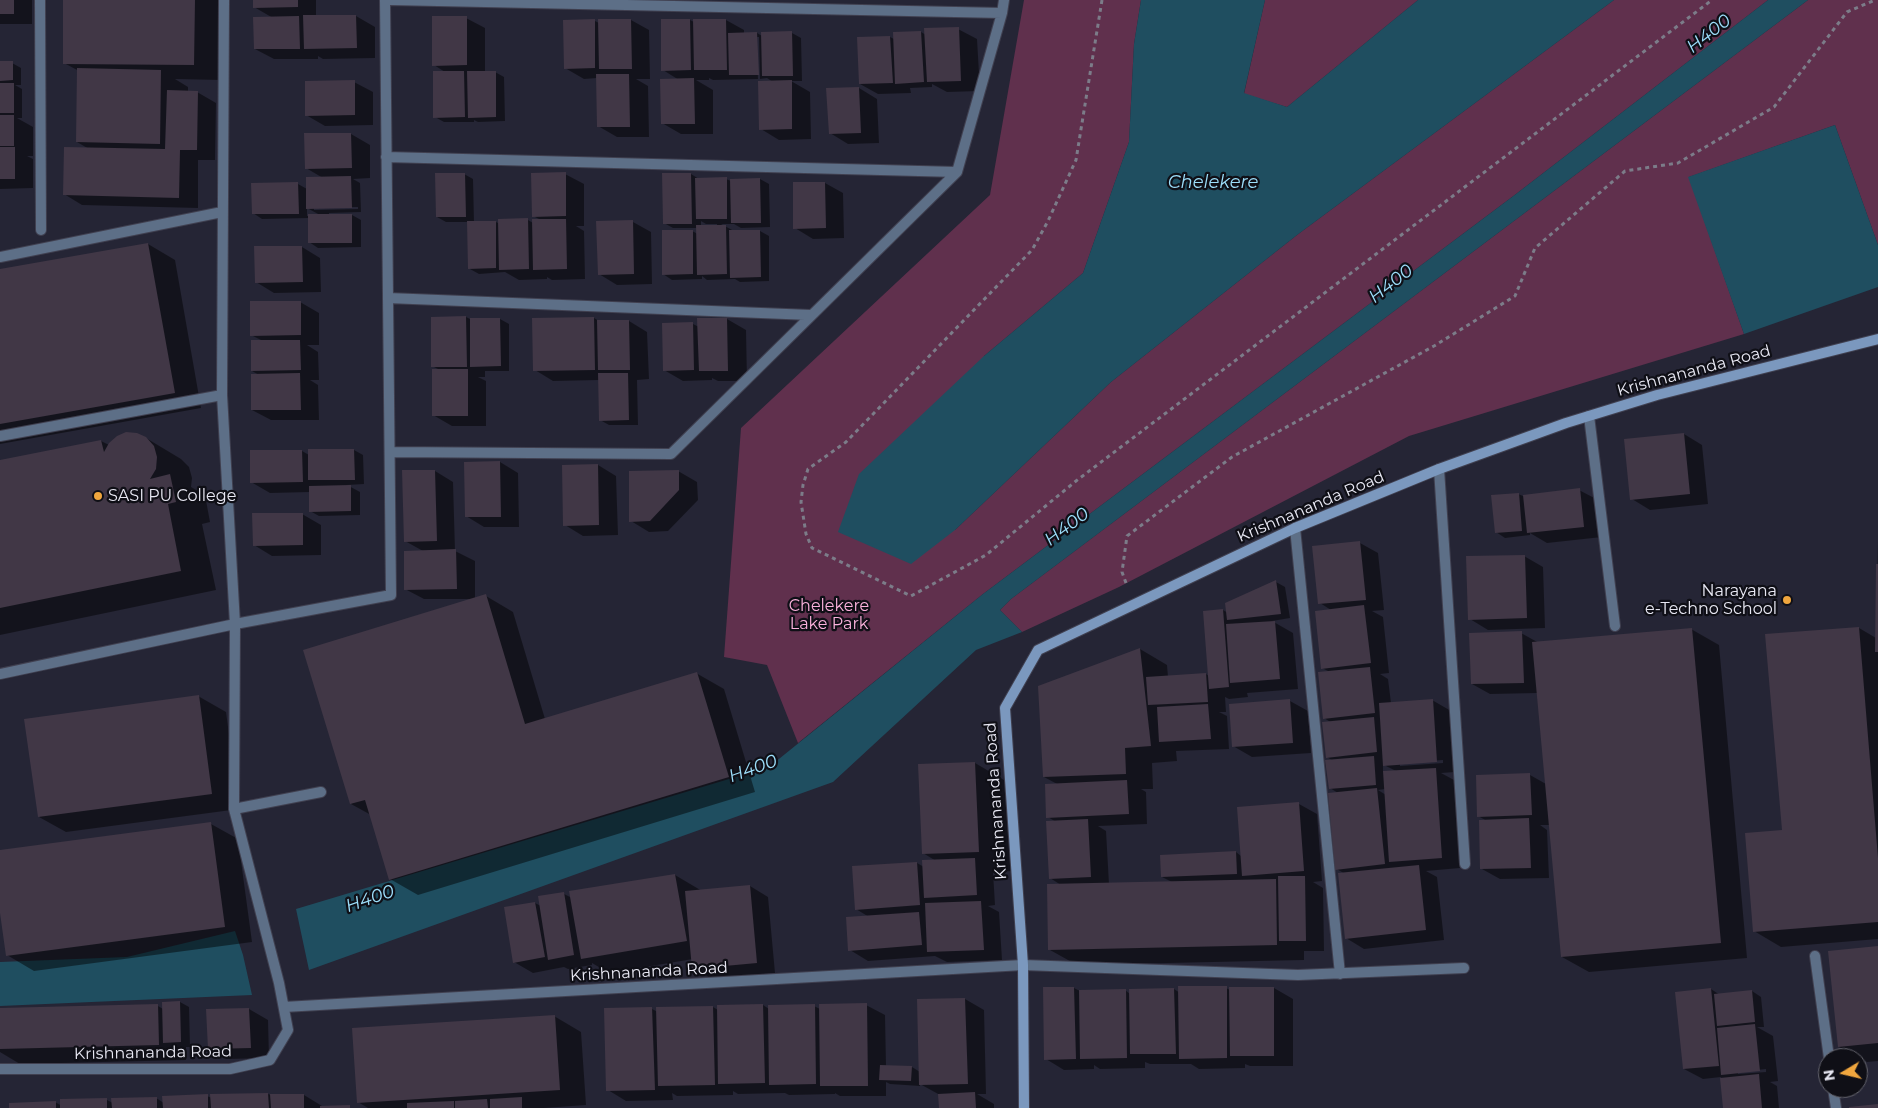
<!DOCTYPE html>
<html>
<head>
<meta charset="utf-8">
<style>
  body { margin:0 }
  #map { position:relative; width:1878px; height:1108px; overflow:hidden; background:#252535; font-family:Montserrat,sans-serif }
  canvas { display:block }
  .north { position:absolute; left:1818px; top:1048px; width:50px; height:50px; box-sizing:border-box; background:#0f0f16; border:1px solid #66666f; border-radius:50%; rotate:261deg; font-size:14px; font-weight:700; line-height:20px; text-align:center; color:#e9e9f4 }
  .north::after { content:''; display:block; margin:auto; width:18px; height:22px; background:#f0a63e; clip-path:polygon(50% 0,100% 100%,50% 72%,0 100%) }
</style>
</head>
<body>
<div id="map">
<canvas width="1878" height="1108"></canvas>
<div class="north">N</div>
</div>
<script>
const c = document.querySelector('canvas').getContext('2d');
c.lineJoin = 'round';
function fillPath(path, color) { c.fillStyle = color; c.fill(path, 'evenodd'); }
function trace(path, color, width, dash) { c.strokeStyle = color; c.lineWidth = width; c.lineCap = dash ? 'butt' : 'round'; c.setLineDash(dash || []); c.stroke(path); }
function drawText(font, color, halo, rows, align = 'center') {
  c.font = font + ' Montserrat,sans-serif'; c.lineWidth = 4.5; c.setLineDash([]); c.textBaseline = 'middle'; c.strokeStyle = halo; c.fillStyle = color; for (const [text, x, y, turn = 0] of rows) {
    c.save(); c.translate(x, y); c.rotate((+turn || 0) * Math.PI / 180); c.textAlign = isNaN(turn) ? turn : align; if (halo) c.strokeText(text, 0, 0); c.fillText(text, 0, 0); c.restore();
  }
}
fillPath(new Path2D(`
  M1024,0H1141L1134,44L1129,142L1083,273L984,356L955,530L1111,382L1297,235L1614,0H1768L1516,194L983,594L798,743L767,665L724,657L741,428L990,195Z
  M1265,0H1418L1287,107L1244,94Z
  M1808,0H1878V245L1835,125L1689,177L1744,334L1409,436L1119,587L1022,632L1000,610L1011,599Z`), '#60304d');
fillPath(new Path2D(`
  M1141,0H1265L1244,93L1287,107L1418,0H1614L1297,235L1111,382L955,530L911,564L838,532L859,474L984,356L1083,273L1129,142L1134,44Z
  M1768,0H1808L1011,599L1000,610L1022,632L976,650L833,782L309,970L296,909L769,767L983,594L1516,194Z
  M1835,125L1878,245V287L1744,334L1688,177Z
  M235,931L243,955L252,995L0,1006V962L127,957Z`), '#1f4e60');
fillPath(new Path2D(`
  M0,0H32V24H0Z
  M65,0H222L221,80L175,79L188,87V92H197L216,103L215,160H198V208L82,205L64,194L89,149L77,142L79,71L64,63Z
  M254,0H316V16H356L375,27V58L323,59L318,56V59H274L255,49L273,18L254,7Z
  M466,18L485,28V72H495L504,77L505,121L478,122L474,120V122H444L435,117L445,72L434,65Z
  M631,20L649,30L650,79H636L648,86L649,137H617L598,126L597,78L584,79L565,68L595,21L599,23Z
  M662,20H690L694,22L726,20L744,30V34L757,33L762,36L792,33L801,38L802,81H791L810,92L811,139L779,140L761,129L773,82L767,78L760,79L759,37H756L758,79L713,80L709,78V80H696L713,90V134H681L662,123L679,80L663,70Z
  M958,29L977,39L980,91L947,92L932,84V87L910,88L911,93L878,94L860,84L890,37L894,39L921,32L926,35Z
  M0,63H12L21,68V85H15L22,89V118H17L33,127V156H27L33,159V188L0,189Z
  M354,82L373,92V125L325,126L306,115Z
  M859,88L877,99L879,143L848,144L830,133Z
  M351,134L370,145V178L353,179L360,183L361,212L329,213V215H352L361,220V247L318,248L309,242V218L262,219L253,213L298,184L307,189L323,178L306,168ZM314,207H358V209L314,210ZM307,208L320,215L307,216Z
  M464,174L473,179L474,223L496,222L500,224L528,220L533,223L541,220L533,216L565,174L584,184V226H576L584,231L585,279L552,280L547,277V279L519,280L505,272L479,274L470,269L469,222H446L437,217Z
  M691,174L699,179H726L731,181L760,179L769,184L770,227L741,228L734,224H721L734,231H760L769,236V281L740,282L735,279L707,280L702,276V279L672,280L663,274L692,231L698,234V228H673L664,223ZM701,221L706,224H717V226H701Z
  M825,183L843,193L844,238L813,239L795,228Z
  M633,222L651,232L652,284L617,285L599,274Z
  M148,244L175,260L201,408L0,444V270Z
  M302,247L320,258L321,292L274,293L256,282Z
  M300,302L319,313V345H307L318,352L319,380H310L318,385L319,420H271L252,410L259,375L252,371L263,341L251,335Z
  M466,317L470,319H500L509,324V371H485V377H478L486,381V426H452L433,415L440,370L432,366V318Z
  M594,318L599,321H629L647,332L649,379L637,380L638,425H609L600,420L599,380L553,381L535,370Z
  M699,319H727L746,330L747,381H718L712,378V380L683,381L664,370L693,324L699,327Z
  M1684,434L1702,445L1708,504L1650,510L1632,499Z
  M146,438L181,459L189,467L192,478L191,487L205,495L210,522L202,524L216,590L0,635V462L101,441L109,445Z
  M354,450L363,455L364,484L347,485L360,492V515L319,516L310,511V492L270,493L251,482L302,451L309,455Z
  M500,462L518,473L519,527H484L466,516Z
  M598,465L616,476L618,535L583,536L565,525Z
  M435,471L453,482L455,551L475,561V599L486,596L513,612L545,719L696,673L724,689L755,792L418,895L390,879L371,815L351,804L473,599H424L405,589L423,551L405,541Z
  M678,471L697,482L698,500L668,531L649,532L631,521Z
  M1579,490L1598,500L1602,537L1547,543L1530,533V535L1505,538L1496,532L1518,494L1523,496Z
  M302,514L321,525V555L272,556L254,545Z
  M1878,542V939L1781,947L1754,931L1783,831L1859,628L1876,638Z
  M1360,543L1378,553L1384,610L1372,611L1383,617L1389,673L1380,674L1388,679L1391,703L1432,700L1451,711L1455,772L1441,773L1454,780L1460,868L1426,871L1437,877L1444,940L1364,949L1346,938L1345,874L1337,869L1338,793L1330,788L1333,761L1327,757L1332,723L1324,718L1330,672L1322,668L1331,610L1320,603ZM1443,760V763L1400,766V763ZM1383,764L1386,766L1396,771L1383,772ZM1385,789L1386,795L1378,790Z
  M1524,556L1543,567L1545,628L1488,630L1470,619Z
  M1276,582L1285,587L1290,618L1272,621L1293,633L1298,689L1247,693L1248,697L1229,699L1225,697L1226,712H1219L1227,716L1229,749L1176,751L1177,761L1152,763L1153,789H1141L1146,792L1147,824L1098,826L1106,831L1109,884L1172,882L1162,877L1236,852L1241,856L1299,804L1317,814L1322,881L1313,882L1323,888L1324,951H1304V960L1077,965L1050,950L1061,885L1050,878L1056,822L1048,817L1059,785L1044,777L1140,649L1167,665L1168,677L1206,674L1209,676L1223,610L1228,613Z
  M1691,629L1719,645L1747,958L1589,972L1562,957L1550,825H1540L1547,830L1549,878L1500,879L1482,869L1487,821L1478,816L1530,775L1546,784L1538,693L1490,694L1472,684L1521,633L1539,643Z
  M198,696L226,712L239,809L66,832L39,817Z
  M1290,701L1308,711L1311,753L1252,757L1233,746Z
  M975,763L1009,783L1013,871L993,872L995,905L988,906L999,912L1002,960L947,962L935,956L868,961L850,950L869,917L856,909L917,863L924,867L936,861L923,853Z
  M211,824L238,839L252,942L34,971L7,955L0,904V852Z
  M675,875L702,891L750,886L768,897L775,973L712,979L694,968L693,959L609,973L592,963V965L568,969L564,967L533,973L514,962L505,908L535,903L541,906L564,894L572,898Z
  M1878,947V1061L1867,1062L1839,1047Z
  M1074,988L1080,991L1125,990L1130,994L1174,989L1180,993L1226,988L1230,990V988H1274L1293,999V1066H1250L1245,1064V1068L1199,1069L1191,1064H1150L1145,1062V1068L1100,1069L1094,1065V1069L1064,1070L1046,1059L1044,989Z
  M1711,989L1720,995L1752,991L1761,997L1764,1027H1757L1773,1036L1778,1081L1770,1082L1777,1086L1779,1108H1724L1721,1077L1703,1079L1684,1069ZM1766,1069V1072L1738,1074V1072Z
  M965,999L984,1010L986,1094H977L994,1104V1108H940V1095L920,1084V1086L890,1084L886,1082V1096H840L835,1093V1094L789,1095L785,1093L738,1094L733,1091V1095L677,1096L672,1093L673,1100L626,1101L608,1090L652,1009L658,1012L657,1008L713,1007L718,1010L763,1005L769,1009L814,1006L820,1009L866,1005L885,1015L886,1066L912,1067L920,1072L919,1000Z
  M180,1002L189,1007L190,1047H186V1060L20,1064L0,1052V1009L158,1006L163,1009V1003Z
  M249,1009L268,1020L269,1058L227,1059L209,1048L208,1011Z
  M554,1016L581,1032L586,1105L544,1108H368L358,1102Z
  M268,1094L271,1095H304L322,1106V1108H352H10L55,1102L62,1106L107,1100L113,1103L156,1098L164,1103L207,1096L212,1098V1095Z`), '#0007');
fillPath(new Path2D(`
  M0,0H14V14H0Z
  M63,0H195L194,65L63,64Z
  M253,0H298V7L253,8Z
  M303,15H356L357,48L304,49Z
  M299,16L300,49H254L253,17Z
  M432,16H467V65L432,66Z
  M595,19V68L564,69L563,20Z
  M598,19H631L632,69H599Z
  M661,19H690L691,70L661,71Z
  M693,19H726L727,70H694Z
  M959,27L961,81L927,82L924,28Z
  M792,31L793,76H762L761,32Z
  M921,31L924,82L895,84L893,32Z
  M757,32L759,75H729L728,33Z
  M890,36L893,83L859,84L857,37Z
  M0,61H13V80L0,81Z
  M77,68L161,70L160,144L76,142Z
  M433,71H464L465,117L433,118Z
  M467,71H496V117L468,118Z
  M596,74H629L630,127H597Z
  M694,78L695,124H661L660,79Z
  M355,80V115L305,116V81Z
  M792,80V129L759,130L758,81Z
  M0,83H14V113H0Z
  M859,87L861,133L829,134L826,88Z
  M167,90L198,91L197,150H180L179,198L63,195L64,147L165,149Z
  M0,115H14V146H0Z
  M304,133H351L352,168L305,169Z
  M0,147H15V179H0Z
  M566,172V216L532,217L531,173Z
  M435,173H465L466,217H436Z
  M662,173H691L692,224H663Z
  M351,176L352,208L306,209V177Z
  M727,177V219H696L695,178Z
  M760,178L761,223H731L730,179Z
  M298,182L299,214H252L251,183Z
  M793,182H825L826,228L793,229Z
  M308,214H352V243H308Z
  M528,218L529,269L499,270L498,219Z
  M532,219H566L567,269L533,270Z
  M633,220L634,274L598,275L596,221Z
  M467,221H496V268L468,269Z
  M696,225H726L727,274L697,275Z
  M662,230H693V274L662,275Z
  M729,230H760L761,277L730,278Z
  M148,243L175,393L0,424V269Z
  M254,246H302L303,282L255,283Z
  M250,301H301V335L250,336Z
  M466,316L467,367H431V317Z
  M594,317L595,370L533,371L532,318Z
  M470,318H500L501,366L470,367Z
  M697,318H727L728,371H699Z
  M597,320H629L630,370H598Z
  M693,322L694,370L663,371L662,323Z
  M251,340H300L301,370L251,371Z
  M432,369H468V416H432Z
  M300,373L301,410H251V374Z
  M598,373H628L629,420L599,421Z
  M126,432L137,433L146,437L154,446L157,457L156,469L150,479L170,474L176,502L168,504L181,571L0,608V460L101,440L104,452L109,443L117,436Z
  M1684,433L1690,494L1630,500L1624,439Z
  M308,449H354L355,480H308Z
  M250,450H302L303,482L250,483Z
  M500,461L501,517H465L464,462Z
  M598,464L599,525L563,526L562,465Z
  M402,470H435L437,541L404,542Z
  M679,470V490L650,521L629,522V471Z
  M351,485V511L309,512V486Z
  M1580,488L1584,527L1527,533L1523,495Z
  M1519,493L1522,531L1495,533L1491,495Z
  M252,513H303V545L253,546Z
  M1360,541L1366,600L1318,604L1312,546Z
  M456,549L457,589L404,590V551Z
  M1525,555L1527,618L1468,620L1466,556Z
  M1876,564H1878V652H1875Z
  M1276,580L1281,614L1227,620L1225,603Z
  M486,594L525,724L697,672L729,777L389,880L365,800L350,804L303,650Z
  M1364,605L1371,663L1321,669L1315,611Z
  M1223,609L1229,687L1209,689L1203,611Z
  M1275,621L1280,679L1230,683L1226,624Z
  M1859,627L1878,858V922L1753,932L1745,833L1782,830L1765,634Z
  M1692,628L1721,943L1561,957L1532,642Z
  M1522,631L1524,683L1471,684L1469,633Z
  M1140,648L1151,746L1125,748L1126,774L1043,777L1038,686Z
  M1370,667L1375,713L1323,719L1318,672Z
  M1206,673L1208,702L1148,705L1146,677Z
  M199,695L212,794L38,817L24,719Z
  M1290,699L1293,743L1232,747L1229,704Z
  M1433,699L1437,762L1383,766L1379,703Z
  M1208,704L1211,739L1159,742L1157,707Z
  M1374,717L1377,752L1326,758L1322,722Z
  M1374,756L1376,785L1329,789L1325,760Z
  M975,762L979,852L922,854L918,764Z
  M1436,768L1442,858L1389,862L1383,771Z
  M1530,773L1532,815L1477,817L1476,775Z
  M1127,780L1129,814L1046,818L1045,784Z
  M1377,788L1385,864L1335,870L1328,793Z
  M1299,802L1304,871L1242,876L1237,807Z
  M1529,818L1531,868L1480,869L1479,820Z
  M1088,819L1091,877L1049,879L1046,821Z
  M211,822L225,927L6,956L0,913V850Z
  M1236,851L1237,874L1161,877L1160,855Z
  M975,858L977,895L924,898L922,860Z
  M917,862L920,905L855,910L852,866Z
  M1419,865L1426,930L1345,939L1338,873Z
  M675,874L687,941L581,959L569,891Z
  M1278,876H1305L1306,941H1279Z
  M1276,879L1277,945L1048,950L1047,884Z
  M750,885L757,963L692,969L685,891Z
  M564,892L574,955L548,960L538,896Z
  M981,901L984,950L927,952L925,903Z
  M535,902L545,957L513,963L504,907Z
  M919,912L922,945L848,951L846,917Z
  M1878,946V1043L1838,1047L1828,951Z
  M1178,986H1227V1058L1179,1059Z
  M1043,987H1074L1076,1059L1044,1060Z
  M1229,987H1274V1056H1230Z
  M1174,988L1176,1054H1130L1129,989Z
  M1711,988L1719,1066L1683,1069L1675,992Z
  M1126,989L1127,1058L1080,1059L1079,990Z
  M1752,990L1755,1022L1717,1026L1714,994Z
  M965,998L968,1084L919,1085L917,999Z
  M180,1001L181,1042L163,1043L162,1002Z
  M867,1003L868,1086H820L819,1004Z
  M158,1004L159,1045L0,1049V1008Z
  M763,1004L765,1083L718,1084L717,1005Z
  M815,1004L816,1084L769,1085L768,1005Z
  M713,1006L715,1085L658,1086L656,1007Z
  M652,1007L655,1090L606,1091L604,1008Z
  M249,1008L251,1048L208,1049L206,1009Z
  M555,1015L560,1090L357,1103L352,1028Z
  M1755,1024L1760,1071L1721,1075L1717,1028Z
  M880,1065L912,1066L911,1081L879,1080Z
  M1759,1074L1762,1108H1723L1720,1078Z
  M975,1092L976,1108H939L938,1094Z
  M268,1093L269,1108H211L210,1094Z
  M208,1094V1108H163L162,1096Z
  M270,1094H304V1108H271Z
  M157,1097V1108H112L111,1098Z
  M522,1097V1108H490V1099Z
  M107,1098V1108H60V1099Z
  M487,1099L488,1108H455V1101Z
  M56,1101V1108H9V1103Z
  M454,1101V1108H407V1103Z
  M1878,1104V1108H1849V1107Z
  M350,1105V1108H320V1106Z`), '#413746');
const lane = new Path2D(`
  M1589,416L1615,626
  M0,436L222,395`);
const street = new Path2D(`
  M40,0L41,230
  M391,0L1002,13
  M386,157L957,172L671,454L390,452
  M957,172L1002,13L1004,0
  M0,257L222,212
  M388,298L811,315
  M1439,469L1465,864
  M1295,528L1340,974
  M0,674L235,624L391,595L385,0
  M234,809L321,792
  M1815,956L1829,1058
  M284,1007L1023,965L1298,975L1464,968
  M0,1069H230L270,1060L288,1030L279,983L234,809L235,624L222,395L224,0
  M1833,1088L1836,1108`);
const secondary = new Path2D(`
  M1024,1108L1023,965L1005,708L1038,650L1295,528L1439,469L1566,423L1657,395L1878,339`);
trace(lane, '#404050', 12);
trace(street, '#404050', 12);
trace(secondary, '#404050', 12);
trace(new Path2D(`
  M1102,0L1076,160L1048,221L1032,250L846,442L808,469L803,485L801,502L806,534L812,548L911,596L986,555L1076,481L1712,0
  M1126,583L1122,572L1127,536L1232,457L1434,346L1515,296L1535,248L1625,171L1678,163L1774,107L1847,12L1875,0`), '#7c7c89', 3, [4, 4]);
trace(lane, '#5d6f87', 10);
trace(street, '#5d6f87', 10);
trace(secondary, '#7b98be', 10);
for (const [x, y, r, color] of [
  [98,496,5,"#f0a63e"],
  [1787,600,5,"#f0a63e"]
]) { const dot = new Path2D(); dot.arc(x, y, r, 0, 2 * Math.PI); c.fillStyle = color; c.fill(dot); trace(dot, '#0f0f16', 2); }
drawText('16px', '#e9e9f4', '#0f0f16', [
  ["Krishnananda Road",1694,371,-15],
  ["Krishnananda Road",1311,507,-23],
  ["Krishnananda Road",996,801,-94],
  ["Krishnananda Road",649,972,-3],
  ["Krishnananda Road",153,1053,-1]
]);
drawText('16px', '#e9e9f4', '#0f0f16', [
  ["SASI PU College",108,496],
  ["Narayana",1777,591,"right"],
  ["e-Techno School",1777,609,"right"]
], 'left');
drawText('16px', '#fcb2dd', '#0f0f16', [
  ["Chelekere",829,606],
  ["Lake Park",829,624]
]);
drawText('italic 18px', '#9cdefa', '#0f0f16', [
  ["H400",1709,34,-38],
  ["Chelekere",1213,183],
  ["H400",1391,284,-38],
  ["H400",1067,527,-37],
  ["H400",753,769,-20],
  ["H400",370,899,-19]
]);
</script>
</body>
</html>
